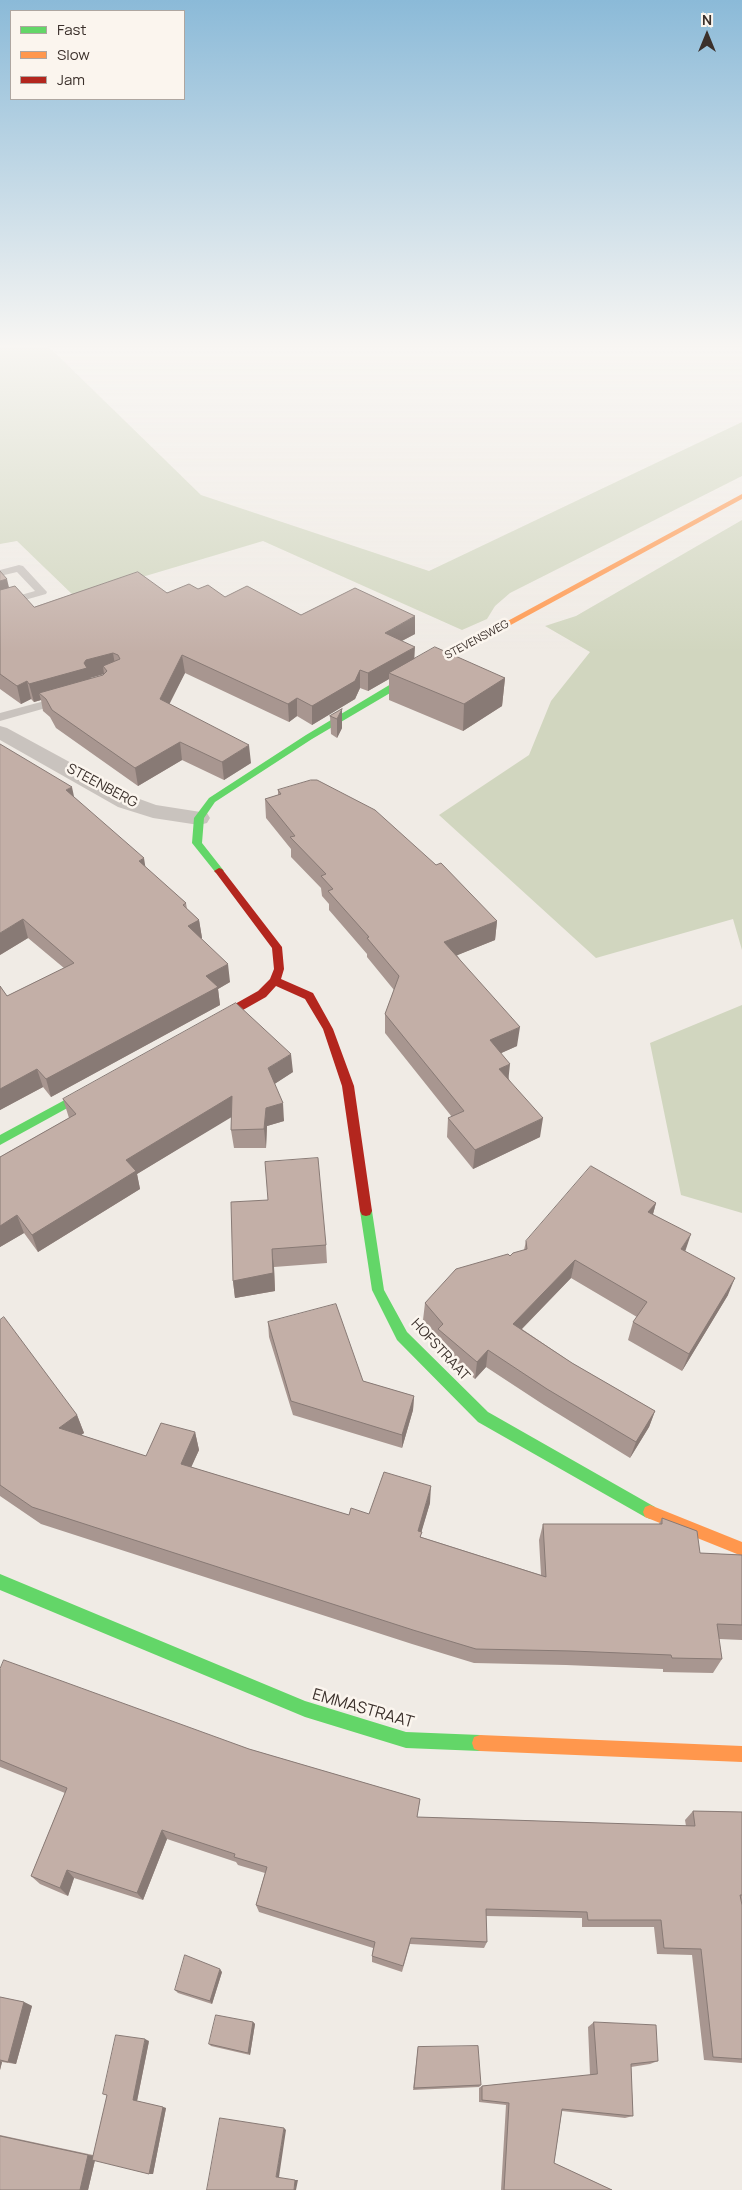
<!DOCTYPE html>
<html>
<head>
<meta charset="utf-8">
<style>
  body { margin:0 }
  #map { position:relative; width:742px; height:2190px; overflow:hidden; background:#f0ebe5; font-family:Manrope,sans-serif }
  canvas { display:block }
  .legend { position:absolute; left:10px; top:10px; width:175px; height:90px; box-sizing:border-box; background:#fbf5ee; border:1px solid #aea6a0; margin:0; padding:6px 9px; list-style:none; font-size:15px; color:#3b302b }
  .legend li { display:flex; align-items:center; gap:10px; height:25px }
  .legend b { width:25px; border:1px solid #aea6a0 }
  .north { position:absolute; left:682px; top:10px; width:50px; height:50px; -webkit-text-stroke:4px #fbf5ee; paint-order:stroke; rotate:0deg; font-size:14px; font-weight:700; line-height:20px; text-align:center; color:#3b302b }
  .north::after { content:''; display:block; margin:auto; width:18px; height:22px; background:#3b302b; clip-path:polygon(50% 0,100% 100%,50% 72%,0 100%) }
</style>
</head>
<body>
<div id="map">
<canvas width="742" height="2190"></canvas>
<ul class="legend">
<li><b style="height:6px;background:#63d668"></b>Fast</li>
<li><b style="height:6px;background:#ff974d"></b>Slow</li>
<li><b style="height:6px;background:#b3261e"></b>Jam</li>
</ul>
<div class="north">N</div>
</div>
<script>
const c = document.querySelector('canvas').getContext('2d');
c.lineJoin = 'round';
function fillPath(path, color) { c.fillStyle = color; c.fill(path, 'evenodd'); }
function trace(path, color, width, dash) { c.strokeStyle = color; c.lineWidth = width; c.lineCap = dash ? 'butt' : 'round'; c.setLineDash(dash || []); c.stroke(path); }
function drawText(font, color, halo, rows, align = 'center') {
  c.font = font + ' Manrope,sans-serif'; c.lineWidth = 5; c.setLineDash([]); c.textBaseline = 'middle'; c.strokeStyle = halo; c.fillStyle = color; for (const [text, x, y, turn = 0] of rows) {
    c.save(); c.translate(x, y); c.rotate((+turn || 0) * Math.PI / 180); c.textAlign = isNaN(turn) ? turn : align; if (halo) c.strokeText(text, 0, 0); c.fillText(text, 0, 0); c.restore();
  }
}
fillPath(new Path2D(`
  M0,346H48L201,495L429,571L742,422V476L510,593L495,606L487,619L462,630L263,541L75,597L17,541L0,544Z
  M742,520V950L733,919L596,958L439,815L529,755L551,701L590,652L545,626L576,616Z
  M742,1005V1213L681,1195L650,1043Z`), '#d1d6bf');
fillPath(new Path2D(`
  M19,565L23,566L47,592L46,594L0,607V601L35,591L17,572L0,576V570Z
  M63,696L69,700L67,702L0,721V713Z`), '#c9c3be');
fillPath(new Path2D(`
  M0,726L7,728L134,797L156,805L207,813L210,818L207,823L199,825L153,818L118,807L0,740Z`), '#c9c3be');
fillPath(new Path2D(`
  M468,641L475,643L312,739L215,802L204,818L202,843L224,871L219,874L216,873L192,843L194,818L209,798L306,735L406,675Z
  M98,1082L104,1086L102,1089L0,1145V1135Z
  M366,1206L370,1207L372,1211L384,1290L407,1332L488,1412L655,1507L657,1512L655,1517L650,1519L645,1517L478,1422L397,1340L372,1290L360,1211L362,1207Z
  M0,1574L305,1701L406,1732L480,1735L486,1737L488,1743L486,1749L480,1751L406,1748L305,1717L0,1590Z`), '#63d668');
fillPath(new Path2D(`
  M742,494V499L474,645L467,643Z
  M650,1505L742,1542V1556L645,1517L643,1512L645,1507Z
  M480,1735L742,1746V1762L480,1751L474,1749L472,1743L474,1737Z`), '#ff974d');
fillPath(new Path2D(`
  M219,868L222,869L282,947L284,969L281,979L313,993L333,1029L354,1086L372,1211L370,1215L366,1216L362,1215L360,1211L342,1086L323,1029L305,999L276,986L266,997L211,1028L207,1029L202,1025L203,1022L258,991L270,979L274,969L272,948L216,873L214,871Z`), '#b3261e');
fillPath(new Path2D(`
  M0,571L9,588L34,607L198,589L225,597L301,615L415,634L402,641L414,658L505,678L502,706L463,731L389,700V679L368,691L360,688L355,699L312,725L297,716L289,722L185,673L169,703L251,763L224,780L182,760L138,786L56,728L50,717L43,711L41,700L34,702L31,699L21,704L0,689ZM104,674L103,675L89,679L90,678Z
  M342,709V728L337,738L331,734L330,716Z
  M278,790L497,921L495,940L457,955L517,1046L501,1053L509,1079L540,1137L473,1169L447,1137L448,1118L452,1117L385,1033V1014L394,990L367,957V954L329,910V904L322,896L321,888L291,857V849L266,818L265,799L278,795Z
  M74,797L146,868L186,903L187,909L199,920L202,938L201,939L230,982L218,989L220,1005L51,1097L43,1087L0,1110V986L7,996L64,968L28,938L0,955Z
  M293,1072L274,1084L284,1121L267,1126L266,1148H234L231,1130L232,1116L137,1174L140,1189L38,1252L24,1233L0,1247V1157L69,1118L63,1099Z
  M268,1200L326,1245L327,1263L274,1267L275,1291L235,1298L233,1281Z
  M656,1203L653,1214L685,1251L728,1295L682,1371L628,1340L633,1322L637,1317L571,1278L522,1329L572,1363L655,1411L649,1427L630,1458L544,1405L486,1367L475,1379L436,1346L437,1336L423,1320L425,1303L510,1256L524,1250L526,1241Z
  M0,1320L77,1415L84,1433L81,1435L146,1456L195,1432L199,1450L191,1467L349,1515L369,1514L430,1503L421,1532V1537L541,1575L539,1540L543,1524H659L662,1518L700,1553L742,1555V1640L719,1639L722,1659L713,1673L663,1672V1669L566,1665L474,1663L412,1644L41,1524L0,1496Z
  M268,1322L363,1381L414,1396L413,1410L402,1448L293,1415L269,1337Z
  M0,1669L249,1749L420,1799L417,1817L686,1826L685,1820L693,1811L742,1812V2063L704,2060L692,1955L657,1954L654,1927H582V1918L486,1916L487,1942L484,1948L410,1944L402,1972L372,1962V1956L373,1948L259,1912L256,1905L265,1873L238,1865L236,1862L167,1839L143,1900L74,1878L68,1896L40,1884L31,1876L65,1793L0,1767Z
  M222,1972L212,2004L178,1993L175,1990Z
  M0,1997L24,2002L32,2006L16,2064L2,2062L0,2070Z
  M253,2022L255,2024L250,2055L211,2046L209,2044Z
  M594,2022L658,2061L650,2064L631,2067L633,2116L625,2118L562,2111L554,2163L612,2190H501L506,2105L479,2102V2088L482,2086L590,2075L588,2027Z
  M149,2041L137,2101L166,2108L153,2174H149L95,2160L88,2190H0V2135L93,2155Z
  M418,2047L481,2085L479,2087L413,2090Z`), '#a89690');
fillPath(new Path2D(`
  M7,579L11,596L0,599V581Z
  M415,616V634L384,650L385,633Z
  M415,647L414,664L389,673V679L368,691V673Z
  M113,653L116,671H107L103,666L104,674L90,678L91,686L39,693L41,700L34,702L29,684L84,663L86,660Z
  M182,655L185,673L163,717L160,699Z
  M360,670V688L355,699L312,725V706Z
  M505,678L502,706L463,731L464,704Z
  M27,681L31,699L21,704L17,686Z
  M297,698V716L289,722L288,704Z
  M342,709V728L337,738V719Z
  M180,742L182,760L138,786L135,768Z
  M249,745L251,763L224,780L222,762Z
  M72,787L76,806L66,790Z
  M144,858L147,877L139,861Z
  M23,919L28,938L0,955V933Z
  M199,920L202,938L190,944L188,926Z
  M497,921L495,940L443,961L444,942Z
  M228,964L230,982L218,989L220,1005L51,1097L46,1079L206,976Z
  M520,1027L517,1046L488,1059L490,1040Z
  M291,1054L293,1072L270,1087L268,1068Z
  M510,1064L508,1083L499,1069Z
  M37,1069L43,1087L0,1110V1089Z
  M232,1096L235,1115L137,1174L140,1189L38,1252L32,1235L126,1160Z
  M283,1103L284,1121L267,1126L266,1148L264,1129L266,1108Z
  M543,1118L540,1137L473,1169L475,1150Z
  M656,1203L651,1221L648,1212Z
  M17,1215L24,1233L0,1247V1226Z
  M691,1234L685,1252L681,1249Z
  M272,1249L274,1267L275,1291L235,1298L233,1281Z
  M575,1260L571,1278L510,1341L513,1324Z
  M735,1278L728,1295L682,1371L689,1354Z
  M488,1350L486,1367L475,1379L477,1362Z
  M414,1396L413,1410L402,1448V1435Z
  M655,1411L649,1427L630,1458L636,1442Z
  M77,1415L84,1433L66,1446L59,1428Z
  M195,1432L199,1450L185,1481L181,1464Z
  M431,1486L430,1503L417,1547L418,1531Z
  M162,1830L167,1839L143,1900L137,1893Z
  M67,1870L74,1878L68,1896L60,1888Z
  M220,1969L222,1972L212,2004L210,2001Z
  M24,2002L32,2006L16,2064L8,2062Z
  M253,2022L255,2024L250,2055L248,2053Z
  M145,2039L149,2041L137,2101L133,2100Z
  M0,2061L2,2062L0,2070Z
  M163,2107L166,2108L153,2174H149Z
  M284,2128L286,2130L279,2177H276Z
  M88,2155L96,2156L88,2190H80Z
  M295,2180H298L296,2190H294Z`), '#887a75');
const building = new Path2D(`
  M0,571L7,579L0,581Z
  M138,572L167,593L189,584L198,589L208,585L225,597L247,586L301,615L355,588L415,616L385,633L415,647L368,673L360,670L355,681L312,706L297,698L288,704L182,655L160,699L249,745L222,762L180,742L135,768L52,710L46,699L39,693L103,675L107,671L103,666L120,659L118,655L113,653L86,660L84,663L87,668L29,684L27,681L17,686L0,674V590L15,586L34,607Z
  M435,647L505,678L464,704L389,673Z
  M342,709L337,719L330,716Z
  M0,744L72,787L66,790L144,858L139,861L186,903L183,905L199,920L188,926L228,964L206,976L218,987L46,1079L37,1069L0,1089V986L7,996L74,963L23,919L0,933Z
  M311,780H317L375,810L436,865L441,863L497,921L444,942L520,1027L490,1040L510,1064L499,1069L543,1118L475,1150L448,1118L464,1111L385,1014L399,976L367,938L369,937L328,891L333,889L321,876L326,874L290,837L295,836L265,799L281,794L278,790Z
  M236,1003L291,1054L268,1068L283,1103L266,1108L264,1129L231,1130L232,1096L126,1160L136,1171L32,1235L17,1215L0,1226V1157L76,1114L63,1099Z
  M318,1158L326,1245L272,1249L273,1273L233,1281L231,1202L268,1200L265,1162Z
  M591,1166L656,1203L648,1212L691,1234L681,1249L735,1278L689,1354L633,1322L647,1302L575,1260L513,1324L572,1363L655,1411L636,1442L547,1389L488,1350L477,1362L438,1329L443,1324L425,1303L456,1269L508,1254L510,1256L513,1253L527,1249L526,1241Z
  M336,1304L363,1381L414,1396L402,1435L291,1401L268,1322Z
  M4,1317L77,1415L59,1428L146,1456L161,1423L195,1432L181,1464L349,1515L351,1508L369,1514L384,1472L431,1486L418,1531L422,1532L420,1537L546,1577L543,1524H662V1518L697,1531L700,1553L742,1555V1625L717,1624L722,1659L672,1658L671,1655L572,1651L476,1649L413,1630L32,1507L0,1485V1320Z
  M4,1660L249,1749L420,1799L417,1817L695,1826L693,1811L742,1812V1895H740L742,1905V2059L713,2057L701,1949L664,1948L661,1920H588L587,1912L486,1909L487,1942L411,1938L403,1966L372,1956L375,1942L256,1905L267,1867L234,1857L235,1854L162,1830L137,1893L67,1870L60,1888L31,1876L67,1788L0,1760V1669Z
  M185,1955L220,1969L210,2001L175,1990Z
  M0,1997L24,2002L8,2062L0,2060Z
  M216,2015L253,2022L248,2053L209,2044Z
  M594,2022L656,2025L658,2061L631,2064L633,2116L562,2109L554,2163L612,2190H504L509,2103L482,2100V2086L597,2074Z
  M116,2035L145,2039L133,2100L163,2107L149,2174L92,2160L107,2095L103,2094Z
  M478,2046L481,2085L414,2088L418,2047Z
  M220,2118L284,2128L276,2177L295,2180L294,2190H207Z
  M0,2136L88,2155L80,2190H0Z`);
fillPath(building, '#c3afa7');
trace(building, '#887a75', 1);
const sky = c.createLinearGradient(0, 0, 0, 653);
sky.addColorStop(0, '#8bbad8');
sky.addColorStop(0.53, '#f8f6f3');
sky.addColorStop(1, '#f8f6f300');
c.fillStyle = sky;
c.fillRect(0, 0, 742, 653);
drawText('11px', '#3b302b', '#fbf5ee', [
  ["STEVENSWEG",477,640,-28]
]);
drawText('14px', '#3b302b', '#fbf5ee', [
  ["STEENBERG",102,786,28],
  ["HOFSTRAAT",440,1350,47]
]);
drawText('16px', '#3b302b', '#fbf5ee', [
  ["EMMASTRAAT",363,1709,16]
]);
</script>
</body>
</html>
